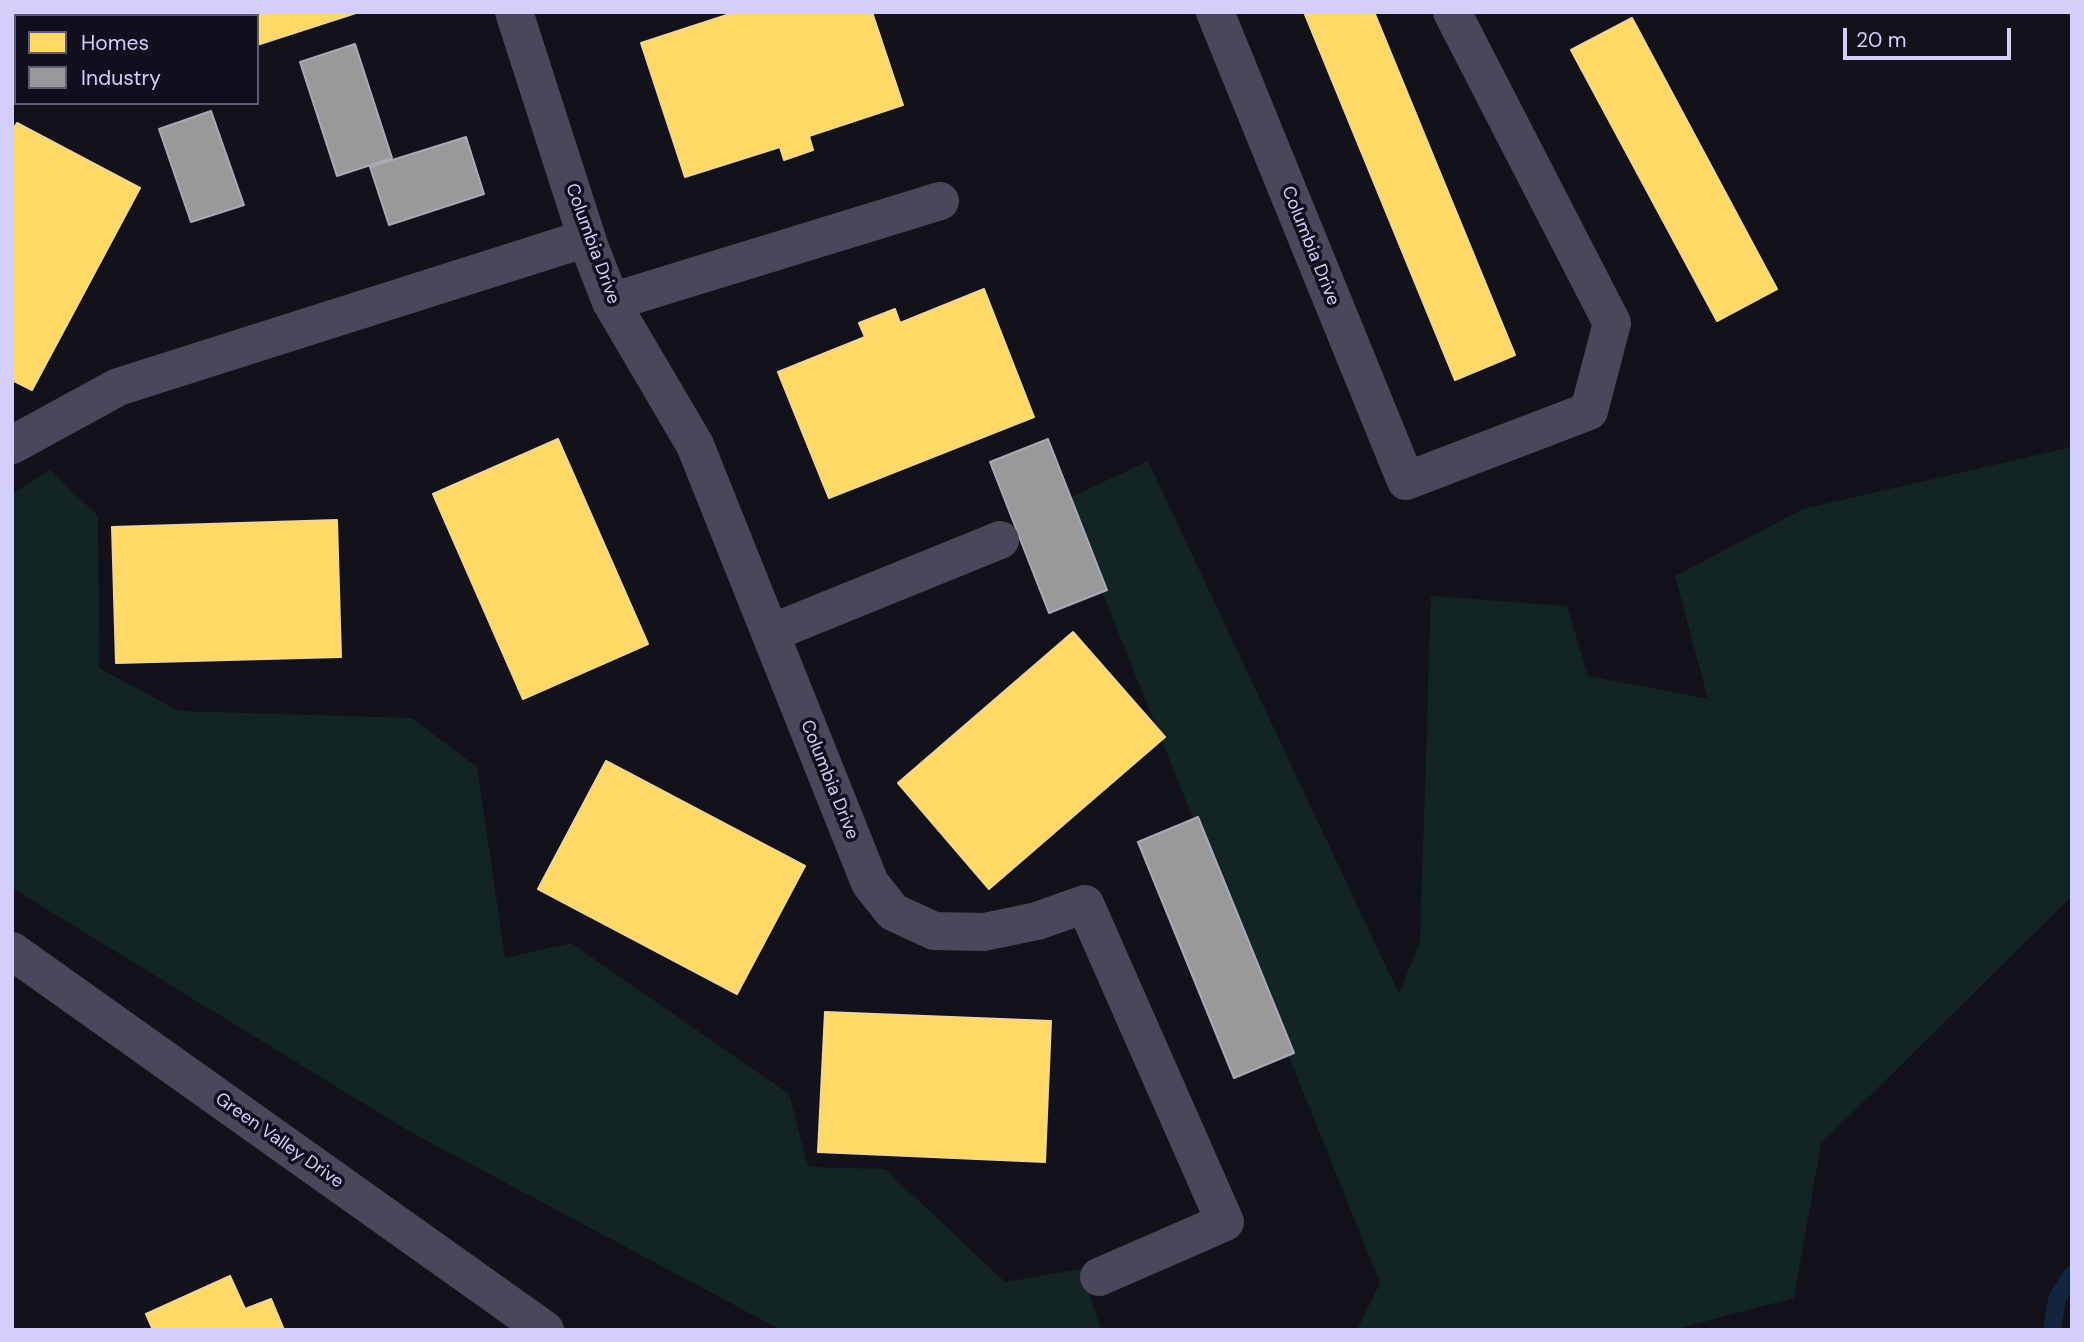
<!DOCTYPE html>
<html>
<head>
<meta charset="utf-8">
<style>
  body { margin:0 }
  #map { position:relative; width:2084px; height:1342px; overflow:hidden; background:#13121a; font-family:"DM Sans",sans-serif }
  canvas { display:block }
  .frame { position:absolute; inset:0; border:14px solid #d4cffa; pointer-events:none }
  .legend { position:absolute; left:14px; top:14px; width:245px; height:91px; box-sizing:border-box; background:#110e1d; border:2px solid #5f5b75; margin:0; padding:9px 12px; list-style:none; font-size:21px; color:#d4cffa }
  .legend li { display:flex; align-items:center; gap:14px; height:35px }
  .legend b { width:35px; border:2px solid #5f5b75 }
  .scale { position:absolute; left:1843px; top:28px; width:168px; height:32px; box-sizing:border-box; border:4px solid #d4cffa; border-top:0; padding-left:9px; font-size:21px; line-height:24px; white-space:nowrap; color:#d4cffa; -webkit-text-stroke:5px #110e1d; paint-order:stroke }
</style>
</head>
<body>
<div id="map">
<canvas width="2084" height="1342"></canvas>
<div class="frame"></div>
<ul class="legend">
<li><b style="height:19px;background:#ffd966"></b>Homes</li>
<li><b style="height:19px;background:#999"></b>Industry</li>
</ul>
<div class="scale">20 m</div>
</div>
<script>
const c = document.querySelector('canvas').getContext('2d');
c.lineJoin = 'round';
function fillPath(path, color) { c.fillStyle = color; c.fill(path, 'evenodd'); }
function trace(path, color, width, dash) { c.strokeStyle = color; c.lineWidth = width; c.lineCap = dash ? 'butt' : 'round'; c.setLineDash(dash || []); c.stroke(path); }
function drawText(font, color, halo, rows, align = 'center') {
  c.font = font + ' "DM Sans",sans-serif'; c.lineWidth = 7; c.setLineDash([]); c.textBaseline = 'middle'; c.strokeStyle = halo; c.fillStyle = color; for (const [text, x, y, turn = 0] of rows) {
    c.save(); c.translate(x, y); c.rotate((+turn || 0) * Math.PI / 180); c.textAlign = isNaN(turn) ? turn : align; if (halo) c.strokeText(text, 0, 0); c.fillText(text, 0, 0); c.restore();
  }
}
fillPath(new Path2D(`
  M2072,447V896L1821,1144L1794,1298L1672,1330H1357L1380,1283L1065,500L1148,461L1399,994L1420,941L1431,596L1567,606L1588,676L1708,699L1675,576L1803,509Z
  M50,470L98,516L99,668L179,711L412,718L477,767L505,958L571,943L789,1094L808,1167L885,1169L1005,1282L1081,1269L1101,1330H781L407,1130L12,888V494Z`), '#122424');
const homes = new Path2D(`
  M246,12H359L257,45V16H247Z
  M736,12H872L903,105L809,136L813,150L784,160L780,147L685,177L641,43Z
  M1304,12H1374L1515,355L1455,380Z
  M1632,18L1777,289L1717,321L1571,50Z
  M17,123L140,188L32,390L12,380V131Z
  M984,289L1034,417L829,498L778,372L865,337L859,323L895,309L900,323Z
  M558,439L648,644L523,699L433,494Z
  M337,520L341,657L116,663L112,527Z
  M1073,632L1165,737L989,889L898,783Z
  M606,761L805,866L737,994L538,889Z
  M825,1012L1051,1021L1045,1162L818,1152Z
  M230,1276L245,1309L271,1299L284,1330H153L146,1314Z`);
fillPath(homes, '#ffd966');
trace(homes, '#f2d692', 2);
const industry = new Path2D(`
  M355,44L392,158L337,176L300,62Z
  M211,111L244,205L191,222L159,129Z
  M466,137L484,194L389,225L370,167Z
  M1048,439L1107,590L1049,613L990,462Z
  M1198,817L1294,1053L1234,1078L1138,842Z`);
fillPath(industry, '#999');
trace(industry, '#aba9b6', 2);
trace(new Path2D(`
  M2052,1330L2057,1299L2072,1275`), '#13243e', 18);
trace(new Path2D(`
  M514,12L590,248L611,302L695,445L870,883L893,912L934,931L984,932L1037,921L1085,904L1225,1222L1099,1277
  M1215,12L1406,481L1589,411L1612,323L1452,12
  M611,302L940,201
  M12,445L118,387L587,238
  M771,633L1000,540
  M12,951L545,1330`), '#49485a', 38);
drawText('18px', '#d4cffa', '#110e1d', [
  ["Columbia Drive",592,244,70],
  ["Columbia Drive",1310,246,68],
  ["Columbia Drive",829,780,68],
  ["Green Valley Drive",279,1141,35]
]);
</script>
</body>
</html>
